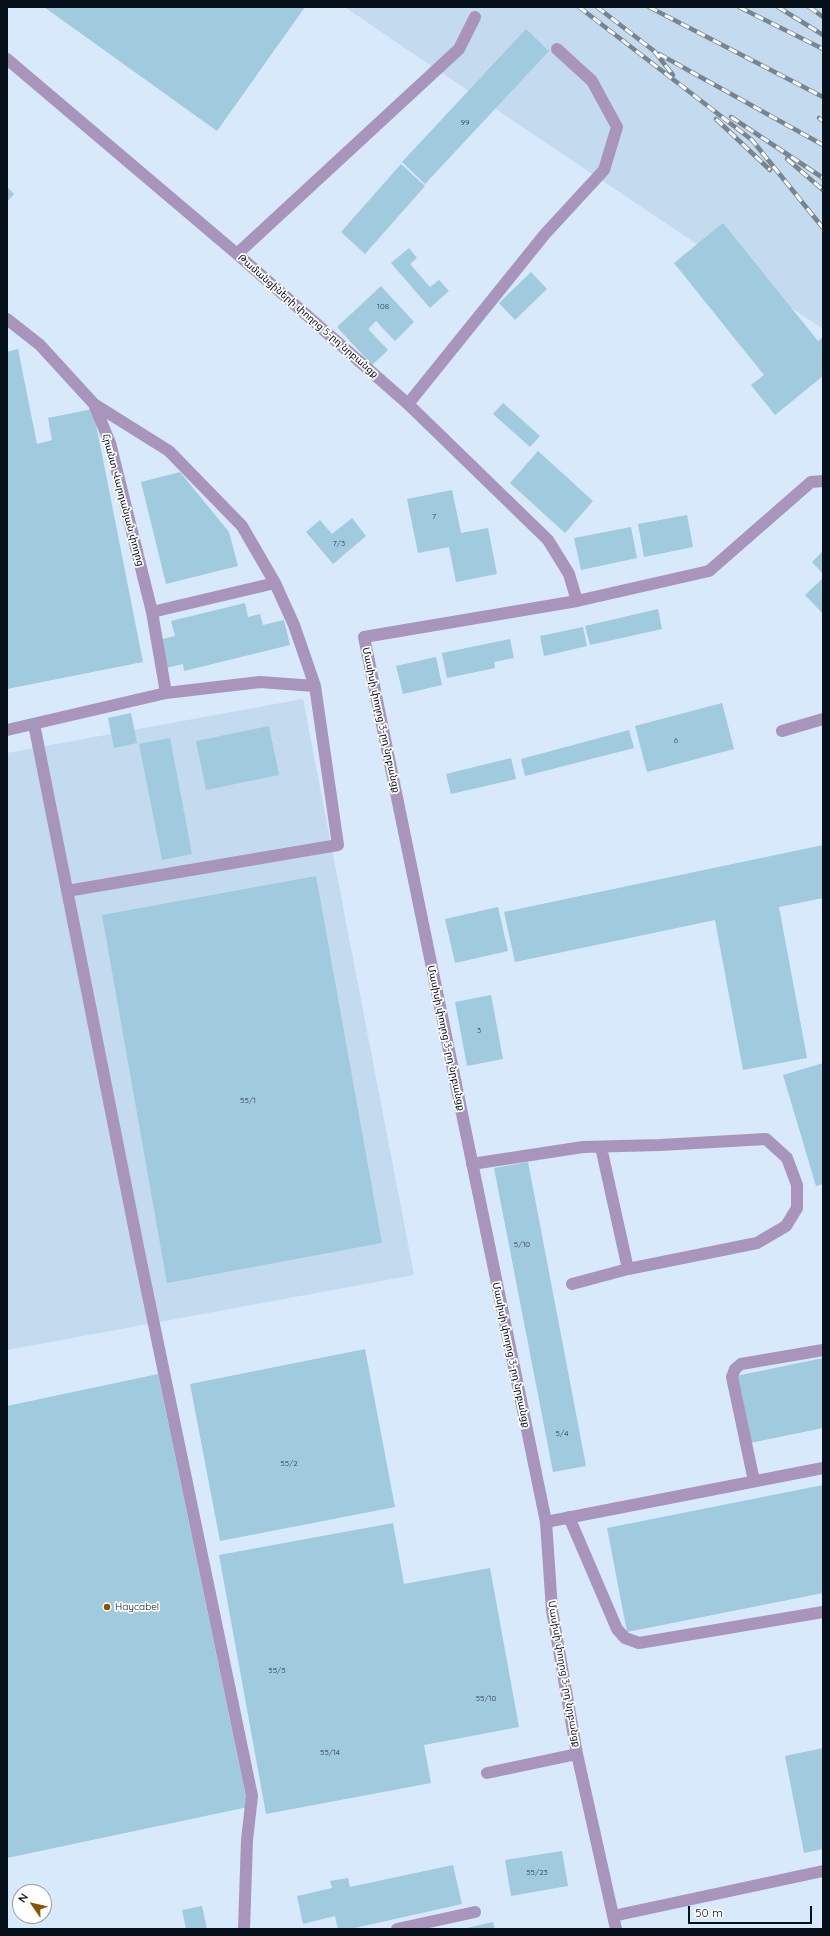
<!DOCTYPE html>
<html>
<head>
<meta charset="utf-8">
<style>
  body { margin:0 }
  #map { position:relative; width:830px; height:1936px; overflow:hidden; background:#d7e9fb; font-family:Quicksand,sans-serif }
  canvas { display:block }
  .frame { position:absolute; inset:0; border:8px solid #06101a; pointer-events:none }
  .north { position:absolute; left:12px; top:1884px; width:40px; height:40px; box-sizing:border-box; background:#fff; border:1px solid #9b9fa3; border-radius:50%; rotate:304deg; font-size:11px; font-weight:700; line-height:16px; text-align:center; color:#06101a }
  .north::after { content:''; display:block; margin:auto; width:14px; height:18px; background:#8a5503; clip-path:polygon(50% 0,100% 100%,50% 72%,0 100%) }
  .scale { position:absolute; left:688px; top:1906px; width:124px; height:18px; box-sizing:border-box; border:2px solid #06101a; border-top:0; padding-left:5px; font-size:12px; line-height:14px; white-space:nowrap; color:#06101a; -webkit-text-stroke:3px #fff; paint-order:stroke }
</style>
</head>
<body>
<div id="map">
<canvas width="830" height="1936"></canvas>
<div class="frame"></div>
<div class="north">N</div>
<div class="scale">50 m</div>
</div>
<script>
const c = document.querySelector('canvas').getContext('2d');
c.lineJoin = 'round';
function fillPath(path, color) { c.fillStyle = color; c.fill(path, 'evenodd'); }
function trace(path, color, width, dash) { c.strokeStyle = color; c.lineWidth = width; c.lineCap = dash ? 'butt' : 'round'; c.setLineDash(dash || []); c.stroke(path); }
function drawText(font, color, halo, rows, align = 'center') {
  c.font = font + ' Quicksand,"Noto Sans Armenian",sans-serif'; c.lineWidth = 3.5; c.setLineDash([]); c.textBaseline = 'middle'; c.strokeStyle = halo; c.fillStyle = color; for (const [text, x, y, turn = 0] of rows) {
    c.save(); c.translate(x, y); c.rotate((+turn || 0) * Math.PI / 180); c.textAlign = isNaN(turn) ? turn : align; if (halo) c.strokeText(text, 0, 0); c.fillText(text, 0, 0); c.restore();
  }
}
fillPath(new Path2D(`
  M345,7H823V329L402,46Z
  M303,699L414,1275L7,1350V753Z`), '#c4daef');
fillPath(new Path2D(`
  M44,7H305L217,131Z
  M526,29L549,51L425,184L402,162Z
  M401,164L425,186L365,254L341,232Z
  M7,187L14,194L7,202Z
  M723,223L818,341L823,337V376L775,415L751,385L764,375L674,263Z
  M409,248L417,258L410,264L430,287L439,280L449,291L430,308L391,263Z
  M531,272L547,289L515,320L499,303Z
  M381,286L414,322L395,341L376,321L368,329L388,350L372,365L337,327Z
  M18,349L37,444L52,440L48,418L93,409L143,662L7,689V352Z
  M503,403L540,436L530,447L493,414Z
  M538,451L593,501L565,533L510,483Z
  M180,472L229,532L238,566L166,584L141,482Z
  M452,490L461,533L488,528L497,574L456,582L449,547L418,553L407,499Z
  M687,515L693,547L644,557L638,524Z
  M352,518L366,536L333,564L306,532L320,520L332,534Z
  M631,527L637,558L581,570L574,538Z
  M823,551V574L812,562Z
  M823,578V614L805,595Z
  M245,603L248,617L260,614L263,625L284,620L290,645L184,671L183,664L166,668L159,640L175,636L171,621Z
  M658,609L662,629L590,645L585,626Z
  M583,627L587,646L544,656L540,636Z
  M510,639L514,658L494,662L495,668L447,678L442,653Z
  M436,657L442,685L403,694L396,666Z
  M722,703L734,749L647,772L635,726Z
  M131,713L137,743L114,748L108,718Z
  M269,726L279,775L206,790L196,741Z
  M629,730L634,748L525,776L521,759Z
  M170,738L192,854L162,860L139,744Z
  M511,758L516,779L451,794L446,774Z
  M823,845V898L779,907L807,1058L743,1070L715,920L515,962L504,912Z
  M316,876L382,1243L167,1283L102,915Z
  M498,907L508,951L455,963L445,919Z
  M491,995L503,1059L467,1066L455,1002Z
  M823,1063V1184L816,1186L783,1075Z
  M528,1162L586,1466L553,1472L494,1168Z
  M365,1349L395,1507L220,1541L190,1384Z
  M823,1358V1428L750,1443L736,1376Z
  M158,1374L248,1807L7,1858V1406Z
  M823,1485V1593L627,1632L607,1528Z
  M393,1523L404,1584L490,1568L519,1727L424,1745L431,1783L266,1814L219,1555Z
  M823,1748V1849L804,1853L785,1756Z
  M562,1851L568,1886L511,1896L505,1860Z
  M453,1865L462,1904L350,1929H338L335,1916L303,1924L297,1896L332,1888L330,1881L348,1878L350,1887Z
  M202,1906L207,1929H186L182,1910Z
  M493,1922L495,1929H467V1928Z`), '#a0cade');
trace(new Path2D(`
  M7,59L237,254L408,404L548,540L569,574L577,601
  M237,254L459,49L475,17
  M7,319L40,345L94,404L110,443L152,612L166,693
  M94,404L169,451L242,526L275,583L294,625L315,686
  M408,404L545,234L604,170L617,127L592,81L557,49
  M152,612L275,583
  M34,724L140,1257L252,1796L247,1840L244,1929
  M7,730L166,693L260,682L315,686L338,845L67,891
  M782,731L823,719
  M601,1147L628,1269
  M472,1164L583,1147L660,1145L766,1139L787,1158L797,1185V1208L786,1226L757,1243L628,1269L572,1284
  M754,1481L732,1377L735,1369L741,1364L823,1350
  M569,1517L617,1629L625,1638L639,1643L823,1612
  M546,1522L823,1468
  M487,1773L577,1754
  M613,1916L823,1871
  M397,1929L475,1912
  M616,1929L577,1754L552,1610L546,1522L364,637L577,601L709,571L811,482L823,481`), '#a995bc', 12);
const rail = new Path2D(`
  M579,7L752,140L823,228
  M597,7L654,51L673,75
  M649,7L823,97
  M739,7L823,49
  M778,7L823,35
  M809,7L823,17
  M659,54L823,145
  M731,117L823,178
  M819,118L823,121
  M716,119L770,170
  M787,159L823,190`);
trace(rail, '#778593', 4.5);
trace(rail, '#fff', 3, [9]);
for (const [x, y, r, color] of [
  [107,1607,4,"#8a5503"]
]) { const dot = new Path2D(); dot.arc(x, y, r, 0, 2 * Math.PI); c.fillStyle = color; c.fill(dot); trace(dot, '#fff', 1.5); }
drawText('8px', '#2c3e4b', null, [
  ["99",465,123],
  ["108",383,307],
  ["7",434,517],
  ["7/3",339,544],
  ["6",676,741],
  ["3",479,1031],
  ["55/1",248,1101],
  ["5/10",522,1245],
  ["5/4",562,1434],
  ["55/2",289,1464],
  ["55/5",277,1671],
  ["55/10",486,1699],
  ["55/14",330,1753],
  ["55/23",537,1873]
]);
drawText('10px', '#06101a', '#fff', [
  ["Թամանցիների փողոց 5-րդ նրբանցք",308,316,41],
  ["Հրանտ Վարդանյան փողոց",123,500,75],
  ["Մասիսի փողոց 3-րդ նրբանցք",381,720,78],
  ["Մասիսի փողոց 3-րդ նրբանցք",446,1038,78],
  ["Մասիսի փողոց 3-րդ նրբանցք",511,1355,78],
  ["Մասիսի փողոց 3-րդ նրբանցք",564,1674,80]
]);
drawText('10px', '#06101a', '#fff', [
  ["Haycabel",115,1607]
], 'left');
</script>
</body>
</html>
